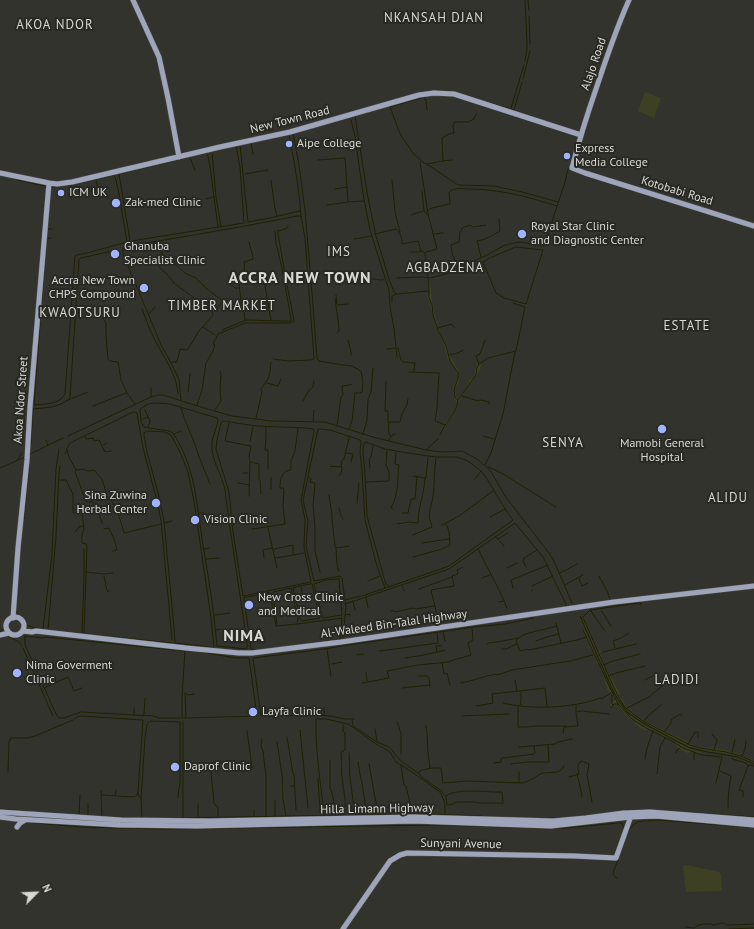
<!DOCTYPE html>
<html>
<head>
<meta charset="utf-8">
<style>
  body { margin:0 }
  #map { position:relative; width:754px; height:929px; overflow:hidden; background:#32332d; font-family:"PT Sans",sans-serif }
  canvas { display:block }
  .north { position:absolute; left:16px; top:873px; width:40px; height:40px; -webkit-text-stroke:3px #282923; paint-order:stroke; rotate:66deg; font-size:11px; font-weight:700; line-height:16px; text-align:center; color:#d8d8d4 }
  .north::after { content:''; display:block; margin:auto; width:14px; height:18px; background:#d8d8d4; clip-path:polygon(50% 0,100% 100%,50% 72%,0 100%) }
</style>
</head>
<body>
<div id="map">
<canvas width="754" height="929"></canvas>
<div class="north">N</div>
</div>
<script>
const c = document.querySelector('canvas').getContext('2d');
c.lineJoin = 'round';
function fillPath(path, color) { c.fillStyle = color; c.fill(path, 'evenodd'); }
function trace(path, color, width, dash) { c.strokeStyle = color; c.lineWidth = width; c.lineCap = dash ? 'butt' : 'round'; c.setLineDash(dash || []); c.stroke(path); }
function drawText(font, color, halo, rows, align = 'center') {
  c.font = font + ' "PT Sans",sans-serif'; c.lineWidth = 4; c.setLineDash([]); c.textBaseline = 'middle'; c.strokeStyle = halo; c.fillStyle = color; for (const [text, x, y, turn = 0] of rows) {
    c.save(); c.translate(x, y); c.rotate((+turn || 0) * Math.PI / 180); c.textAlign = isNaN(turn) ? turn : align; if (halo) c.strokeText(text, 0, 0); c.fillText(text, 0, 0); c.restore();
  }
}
fillPath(new Path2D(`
  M645,92L661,98L654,118L638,111Z
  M426,266H428V276L431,288L432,304L437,324L443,340L447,346L449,355L458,370L459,375V381L455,388V391L457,399L459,398L469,383L470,380L474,377L477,363L481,364C480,375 465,390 460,400L459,401L457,407L453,416L448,422L440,433L439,432C441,430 442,427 444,424C449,418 455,413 457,405C457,401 457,402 455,399C451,388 453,386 458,378L455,369L448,359L443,342L437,330L429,301L427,296L429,295V293Z
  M583,617L598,652H602L601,657L608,675H610L620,694L619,697L622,699L627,707H628L634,714L643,720L695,746L725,750L741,755L754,761V763L731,754L704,750L690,747L646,724L636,717L624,706L616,695L585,626L582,618Z
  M584,629L612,693C627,717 640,724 664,736C677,743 688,749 701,753V754L691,752L687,753L681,749L678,750V748L674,742L667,738L661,736L658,734L654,733L651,730H645L639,727L625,714L618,705L614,706H612V707L610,706L611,703L615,700L611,693L607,690L604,677L584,634L583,630Z
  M686,865L720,872V874H721L722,891L686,892L683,866Z`), '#3e4023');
trace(new Path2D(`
  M528,0L529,10
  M529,16L530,44
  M525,61L527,49V43L525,0
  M523,79L530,51
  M435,91H450
  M470,97L514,110L522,82
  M511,108L524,65
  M427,110L426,100L424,97L390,107L400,134L413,153L424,163L430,166L458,185L494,186L522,192L558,202
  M355,116L368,198L376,236L389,279L394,292L397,294
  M351,120L355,136L363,194L370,230L389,290L390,307L394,329L397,357
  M289,134C294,161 299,188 301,216
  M293,134L299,165L305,210L313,305L317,359L319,361L343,365L352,366L361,371L363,382L362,392L360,393H355L352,421L349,429
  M251,143L253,154
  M240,145L248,222L270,218L300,211
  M212,153L216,197L221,227
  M207,154L208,156L210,167L218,227
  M171,156L176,155
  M190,158L195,170
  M318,160L345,158L348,202L327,205
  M443,161L452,160
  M420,162L428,214L437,249L426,252
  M142,163L148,161
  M576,163L580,169
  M427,164L443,161L442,138L449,134L454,133L453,125H454V122H468L474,119L476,114
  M245,174L268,170
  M17,180L45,186L46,188
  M96,180L100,197
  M271,180L275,209L277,216
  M392,180L395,212L400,232
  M71,185V199
  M51,188L52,187L71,185L114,175L116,180L119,194L127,242
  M335,189L347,187
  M422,191L424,211L427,214
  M206,199L213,197
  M349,202L364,201
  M427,211L432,208L450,204L449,192C455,187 462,189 469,189C500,189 528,197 557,206
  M411,215L423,211
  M47,229H52
  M375,234L396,229C401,233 402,238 402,244L418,241L421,251L425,253L429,287V298L432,305L433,315L438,330L446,346L450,361L458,373V379L455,386L454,390L455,397L458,401C455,417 446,420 440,434
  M434,234L442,233H443
  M46,239L51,238
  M354,239L371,236
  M130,241L119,174L239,145
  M154,242L156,248L185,273L196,278L207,289L223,301
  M516,247L543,250L526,304L504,298L496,293L483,262L490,258Z
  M411,252H418L421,251
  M481,257L477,241C488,239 491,236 500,231L499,219
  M159,267L167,274L174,283L194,298L200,305L212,312L213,315L199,331L188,349L186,350L180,349L177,362H172
  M44,268L45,259
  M458,268L452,253L451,245L459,242L460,232L462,230V228L470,225L473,227L486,225
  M44,271L34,405C44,404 59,405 65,394L75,256L77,255L87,253L131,241L244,223L240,167L236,146
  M364,278L382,280L384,279
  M397,278L423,277L429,278L443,275L449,273L460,267L485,256L505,245L514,243L520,242L544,246L565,182L568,169
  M264,280L271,320
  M231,284L235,288H239
  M336,295L337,305L348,304
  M335,298L339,328V331L337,333
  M392,302V296L397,294L428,291
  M211,308L217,307L227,298
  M142,309C146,319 149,329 154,338C163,357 177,373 178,394
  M103,313V319L106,323V336L108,359L110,361L118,362L121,380L127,393L135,404
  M149,314L155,307
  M245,320L244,312L241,301L239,284C244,279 245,268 244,262L253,259C253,254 250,248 249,242
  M203,327L215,335
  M438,328L451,324L455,328
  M222,330L241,322L247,320L279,321H291V319L282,268L276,243L275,231
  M348,340L351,352V355
  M398,348L401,360L403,362L415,363L414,371
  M387,349L395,348
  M449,355L458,353L463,350
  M478,365L488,358L516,351L525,307L513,303
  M409,372L439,373L437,408L435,421L445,425
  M386,382L385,411H388V422H389C389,426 387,433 391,437
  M267,383L278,386L281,379
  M188,392L190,374
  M462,396L478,401L481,400L489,402V404
  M151,397V388
  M68,400L70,397L79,259L81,258L117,250
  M181,400L179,379L170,361L161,345L157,335L123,254V249L124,247L245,226L297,216H301L305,238L314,359L311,360L288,361L273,359
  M458,400L476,375L477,367L479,364L476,356L480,354L485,340
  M303,401L309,390L313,387L314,381
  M156,403L170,404L217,418L218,420C217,428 213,434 212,442C210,459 222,474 225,490L230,528L247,643V649L217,646C214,610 208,575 202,539C197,503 194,464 173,433L169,431L144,427L141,422L140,409L148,404Z
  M197,405L202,390L206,363L213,351L215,345L213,344L218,334L245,323H289L293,322L294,320C288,291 283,263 278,234V230L280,231L287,228L288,226
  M93,406L126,393
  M181,408C185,424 194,438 198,454L210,484
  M145,410L150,421L148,427
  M215,410L221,401L220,389L221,376L220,371
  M256,418L262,392L261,389L268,379L270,372L271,362
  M143,419L148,417
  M224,421L236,423L257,426L306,428L314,429V431L301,500L305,519L304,547L311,582L243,596L233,532L229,492L216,449L217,440L221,423Z
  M313,421L314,410
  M390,422H400L402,414L407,405L408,399
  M229,423L225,441L251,446L249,457L250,461L249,496
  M337,426L341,397L343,395L342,386L349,385L352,384
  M266,427V437L265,450H268V469
  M148,431L165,432L171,435L180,452L188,472L194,501L211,618L214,648L202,646L175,643L174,628L164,521L158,493L147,452L144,435V433Z
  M174,434L181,431
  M363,434L367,420L368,399L371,392L373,368
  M68,436L151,397L159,395H163L204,408L232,416L272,421L325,422L373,437L426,450L442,452L462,451L477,459L490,470L505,496L549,553L554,561L572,603
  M85,436L86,439L93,438L94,441L99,440L105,452L112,451
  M483,436L494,439
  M46,440L48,446
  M388,441L391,436L395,434
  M250,442L253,427
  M31,444V438L33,409L52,407L61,404L68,400L88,392
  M103,445L107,443
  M427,449L438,439
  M67,450L69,457L76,470L75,472L86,501L87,502H92L96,504L102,523
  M346,453L353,454L351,462
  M30,454L63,438
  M65,454L69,444L72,442L133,412H135L137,413L143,448L156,497L161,520L172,640
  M18,459L22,453
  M251,462L259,464V479L260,480L261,494
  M485,465L491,453L503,414L515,352
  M60,466L59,474L56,536L48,630L172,643
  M330,466L339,467L341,466L342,460L344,459L349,438
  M0,468L25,457
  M370,468L369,459L371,457L373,446
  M488,468L489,467L503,474L556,507
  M76,470L83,469L88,471L94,470L102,479L107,496L113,503L120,519L124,533L161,524
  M243,473H248
  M339,476L341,473L342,467L341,466
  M413,476L425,478
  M308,477L311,479L310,482L315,483L313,505L315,527V551L320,572
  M475,479L481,471
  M60,480H66L73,494V513L85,511
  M366,482L389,481V472L386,465L387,450
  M238,483L249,485
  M271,489V478
  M329,495L332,515V519L335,547L338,548L349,546
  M357,503L359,483
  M115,507L122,504
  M339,508L341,516L343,519
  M393,509H392L391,508C399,493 397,481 399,465L395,464V463L396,452
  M82,512L84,529C82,533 81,539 82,543L86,544L87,546L84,633
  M199,513H204
  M402,513H408L411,499H415L417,477
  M490,517L505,509
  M24,519L29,468
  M164,523L172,521
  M397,524L409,522L418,523C418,508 424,494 425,479L426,477L428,458
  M442,525L459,516L493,491
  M268,528L277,568
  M104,529L109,528L114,539L117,550L113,551
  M252,529L285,524L283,506L284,490L283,488H280C280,480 281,472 290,470L291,467V461L295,451L298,428
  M75,532L79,527L83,526
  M413,535L432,527L430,519L429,518C429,511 432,504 433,496C435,483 434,470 436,458
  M495,536L504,546
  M498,539L508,533
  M422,543L449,539
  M336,548L337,565L339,571
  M204,549L209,548
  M274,549L293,545V553
  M478,549L501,594L507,608
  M413,557L442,549L450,545L449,531L446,524
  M264,558L263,550L272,548
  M276,558L304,553
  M206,559L219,558
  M526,567L523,561L524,558L537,550
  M507,568L517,563
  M87,572L104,574L113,573
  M560,573L577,564
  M104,576L107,591H109
  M599,576L608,593L610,600
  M482,578L490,575
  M579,578L582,586L588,583
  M339,579L342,615L323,618L322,616L314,584L326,580Z
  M368,581L380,576
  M312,584L320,618L302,621L300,619L293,588Z
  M565,585L583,575
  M402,586L404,591
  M532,586L553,576
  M301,587L303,596
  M513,588L511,580L548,565
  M419,589L452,577
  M532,590V591
  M270,593L276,626L297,624L342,618L340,639L262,651L251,649L244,598Z
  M366,597L368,608
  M345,600L365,595L438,570L449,566L513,520L507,512L487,479L481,471L468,461L457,457H436L414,454L385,449L366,442L364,443L363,451L365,474L367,516L384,578L386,584L389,587
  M353,601L355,610
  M499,602L504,601
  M345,604L449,569L515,523L543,557L560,592L566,604V606
  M574,605L583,604
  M591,610L592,613L605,631
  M601,610L611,626
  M16,611C18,618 26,617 26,625L38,629
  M391,611H394L396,612L413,608L416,609L434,606
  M215,615L230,613
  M345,615L350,614V616
  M437,615L431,590L454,586L452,576L458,574L457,570L463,567
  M580,616L613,691L621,704L628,713L643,723L688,747L707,752L738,757L754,764
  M581,618L584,616L590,610L639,603H641V605
  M583,618L615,690L624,706L636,716L643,721L690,745L700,748L726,752L741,756L754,762
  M556,623L561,643
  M277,624L273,592L291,588L298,620L297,622
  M43,629L52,554L56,469L59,449
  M216,630L221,629
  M583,630L611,690L618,704L633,720L646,728L672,741L683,748L702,755L722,757L716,783
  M0,632L3,629L4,625
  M443,632L445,641
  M82,633L84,581V549
  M8,636L19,642L22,646
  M347,639L343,638V635L346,607L342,578L340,576L314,581L306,546L308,521L303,500L318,429L330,430L360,440L361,442L360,451L362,472L365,520L376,563L385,588
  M536,641L547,637L559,634
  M487,644L488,643L497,642L518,638
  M517,644L520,651L528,649L529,650L577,640L586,637
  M23,648L53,716
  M615,648L613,641L621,638L629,633
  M327,649L331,676
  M502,649H506L517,644L516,642L517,639L525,634L557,626
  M185,651L46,637L42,638L25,636V645L56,714L58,717L60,718H64L81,712L153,716L159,718H186L257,716L249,658H236L201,652
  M188,651H196
  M380,651L438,643L437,633
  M438,652L445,650
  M357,655L364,654
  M599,655L603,652L636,644
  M405,658L424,655L437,652L436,646H441
  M442,663L444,674L447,673L450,685
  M332,664L342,662
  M604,665L613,661L640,654
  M366,672L367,681
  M419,676H428
  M427,676L429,678L430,687
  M609,676L616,673L645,666
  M515,680L517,691
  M645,680L653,676
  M362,683L389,678L387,671L418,665L449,662L450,661L471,655L468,643L473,640L472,629
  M461,683C473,681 484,676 496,674L497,675L512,670L570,661L593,655
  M44,688L68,677L74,691L82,688
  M402,688L430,685
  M612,695V704L613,705
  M503,703C529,710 575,708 600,698L601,699L611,693
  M476,705L477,706L493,703L492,694C510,692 527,690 545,688L547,707
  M520,705L521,700V691
  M576,705V712L582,711L609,714
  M518,706V727H527L535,726H566L567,727
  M324,708V715
  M611,708L614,704H618
  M627,708L649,697L668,681
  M134,715V708
  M142,716L144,714L145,698
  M462,716L509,714
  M182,717V697L185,651
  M186,718L185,693L188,695L194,694
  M352,719L353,726L377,742L389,747L401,761L418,773L423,778L440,790L446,796L447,805L453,804L457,802H475L480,803H503L502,792H496C484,792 455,788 446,796
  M354,719H344L331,716L313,715L261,716L253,658L324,649L348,645L474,627L505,624L534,618
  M644,721L647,717L662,704
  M183,722V817
  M397,722L401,733V753
  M343,724V731L345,733V750L341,752C342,763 341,774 343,785C344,794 347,804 344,814
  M426,726L427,733L428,753L430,768
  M375,729L377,742
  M247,730L252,768
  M300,730L308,808
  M665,731L671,723V720L680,714L682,716
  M563,733L564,727L578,726L576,713
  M712,734L717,740L714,750
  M287,737L293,774L294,775L296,810
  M262,739L261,745L263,752
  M277,742L282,775L283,799L286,816
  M688,744L695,732H698V737
  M519,747L555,744L558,742L572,739
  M264,752H263L266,776V816
  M349,753L350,778L355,814
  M676,753L677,750L680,748
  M732,753L735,740
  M742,756L745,749L746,741
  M732,758V759L746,763L748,766L750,765L754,766
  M645,759L647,748L653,731
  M330,760V788C334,796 334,807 334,815
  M694,760V752
  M358,762L360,775L362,783L366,809
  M494,763L501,762V759L502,758L534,754L535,753L534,746
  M369,764L378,814
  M511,764L527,762H549L548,745
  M8,771L9,742L11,738H27L35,736L73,720L77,717L81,716L143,720L138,791V794L141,799
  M174,771H179
  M720,771L731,776C729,786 728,797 728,808
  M211,772L214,803L215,805L218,807V816
  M519,772V783
  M419,773L421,770L432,768H441L443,783L468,781L523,783L532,779L542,773L558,772L562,769L564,766
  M577,774C579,782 581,789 582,797
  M657,774L660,747L665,738
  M569,777L579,774C578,769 576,763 582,761L589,764L587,775L592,802
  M318,778L320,811
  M291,786H294
  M101,791L102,816
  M102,795L134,797L137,795L138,792
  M115,796L116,790
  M743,797V791L739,790L748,766
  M275,801V816
  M88,804V816
  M376,808L393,807H411L406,786L404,785L401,765
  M0,809L27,811
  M254,810V817
  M627,810H644
  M651,810L754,817
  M79,814L80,795
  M324,816C321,783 315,751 316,719H326L348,724L376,744L387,750L390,752L396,762L415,774L441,793L445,804V814
  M114,817L131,818
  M142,818L141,799L145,738L147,724L150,721L180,722V784L179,788L178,798
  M170,818L427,814L482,816
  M198,818V804
  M539,818H560
  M26,822L80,827L161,829L441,825L546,828
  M553,828H567L618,823H622L624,828
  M628,832L633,825L638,822L643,821L659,820L748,827
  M617,878L615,877L613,873L618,860
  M685,927L694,928L699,925L703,924H711L713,925L722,923L728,925L754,924
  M729,929L754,928`), '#202103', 1);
const secondary = new Path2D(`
  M133,0L159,57L168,98L179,157
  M629,0C616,29 606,59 596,89C587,115 579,141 572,168L585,173L754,226
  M0,173L49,183L57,184L72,182L220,147L290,132L419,95L434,93L454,94L581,135
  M6 626a9 9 0 1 1 18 0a9 9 0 1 1-18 0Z
  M13,618L18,548L27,460L30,407L49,183
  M23,631L32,632L36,631L186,648L239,653H252L341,642L614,602L754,586
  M0,635L9,633
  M0,812L121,820L209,821L414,817L553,821L586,818L624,813L650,812L754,820
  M0,817L16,819L120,825L197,826L414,821L551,826L630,817L656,816L754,825
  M17,827L20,823L25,820
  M343,929L390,861L400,855L407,853L575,856L616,858L631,816`);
trace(secondary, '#50514b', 6);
trace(secondary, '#9ea5bb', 5);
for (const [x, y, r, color] of [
  [289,144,4,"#a0b3fd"],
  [567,156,4,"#a0b3fd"],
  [61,193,4,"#a0b3fd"],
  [116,203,5,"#a0b3fd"],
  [522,234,5,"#a0b3fd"],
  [115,254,5,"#a0b3fd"],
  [144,288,5,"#a0b3fd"],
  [662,429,5,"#a0b3fd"],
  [156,503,5,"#a0b3fd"],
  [195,520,5,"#a0b3fd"],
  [249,605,5,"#a0b3fd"],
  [17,673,5,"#a0b3fd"],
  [253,712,5,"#a0b3fd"],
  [175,767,5,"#a0b3fd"]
]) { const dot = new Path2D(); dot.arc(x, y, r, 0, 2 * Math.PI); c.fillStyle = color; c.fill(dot); trace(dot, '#282923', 1.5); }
drawText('12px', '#d8d8d4', '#282923', [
  ["Alajo Road",594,64,-71],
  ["New Town Road",290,120,-14],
  ["Kotobabi Road",677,191,17],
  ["Akoa Ndor Street",21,400,-86],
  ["Al-Waleed Bin-Talal Highway",394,624,-8],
  ["Hilla Limann Highway",377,809,-1],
  ["Sunyani Avenue",461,844,1]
]);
drawText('12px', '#d8d8d4', '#282923', [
  ["Aipe College",297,144],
  ["Express",575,149],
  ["Media College",575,163],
  ["ICM UK",69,193],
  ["Zak-med Clinic",125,203],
  ["Royal Star Clinic",531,227],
  ["and Diagnostic Center",531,241],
  ["Ghanuba",124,247],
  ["Specialist Clinic",124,261],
  ["Accra New Town",135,281,"right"],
  ["CHPS Compound",135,295,"right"],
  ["Mamobi General",662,444,"center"],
  ["Hospital",662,458,"center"],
  ["Sina Zuwina",147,496,"right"],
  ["Herbal Center",147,510,"right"],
  ["Vision Clinic",204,520],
  ["New Cross Clinic",258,598],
  ["and Medical",258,612],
  ["Nima Goverment",26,666],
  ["Clinic",26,680],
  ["Layfa Clinic",262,712],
  ["Daprof Clinic",184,767]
], 'left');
c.letterSpacing = '1px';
drawText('13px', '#d8d8d4', '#282923', [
  ["NKANSAH DJAN",434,18],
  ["AKOA NDOR",55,25],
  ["IMS",339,252],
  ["AGBADZENA",445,268],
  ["TIMBER MARKET",222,306],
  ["KWAOTSURU",80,313],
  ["ESTATE",687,326],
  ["SENYA",563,443],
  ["ALIDU",728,498],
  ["LADIDI",677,680]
]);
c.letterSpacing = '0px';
c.letterSpacing = '1px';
drawText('bold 16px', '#d8d8d4', '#282923', [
  ["ACCRA NEW TOWN",300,278],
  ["NIMA",244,636]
]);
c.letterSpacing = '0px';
</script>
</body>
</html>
